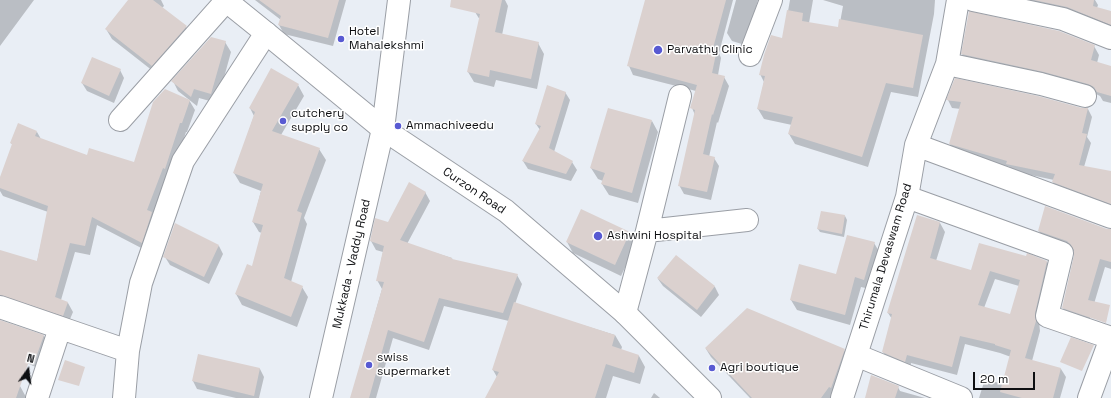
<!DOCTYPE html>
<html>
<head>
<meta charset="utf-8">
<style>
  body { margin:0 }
  #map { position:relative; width:1111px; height:398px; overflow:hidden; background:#e9eef5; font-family:"Space Grotesk",sans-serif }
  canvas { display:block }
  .north { position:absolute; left:8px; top:350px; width:40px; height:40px; -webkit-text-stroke:3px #fff; paint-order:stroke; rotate:14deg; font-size:11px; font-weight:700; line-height:16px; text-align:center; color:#0e0f12 }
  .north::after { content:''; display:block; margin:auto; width:14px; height:18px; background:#0e0f12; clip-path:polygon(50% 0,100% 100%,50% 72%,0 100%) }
  .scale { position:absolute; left:973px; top:372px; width:62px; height:18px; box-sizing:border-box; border:2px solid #0e0f12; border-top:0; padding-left:5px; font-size:12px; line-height:14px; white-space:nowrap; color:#0e0f12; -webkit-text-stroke:3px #fff; paint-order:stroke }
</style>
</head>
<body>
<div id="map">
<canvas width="1111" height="398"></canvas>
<div class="north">N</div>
<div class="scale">20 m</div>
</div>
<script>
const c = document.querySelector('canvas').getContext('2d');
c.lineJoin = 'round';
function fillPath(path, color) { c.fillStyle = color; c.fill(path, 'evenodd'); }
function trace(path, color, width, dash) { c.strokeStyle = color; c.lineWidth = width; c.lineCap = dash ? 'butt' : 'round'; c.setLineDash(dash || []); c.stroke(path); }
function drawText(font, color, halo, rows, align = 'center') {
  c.font = font + ' "Space Grotesk",sans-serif'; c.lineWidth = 3; c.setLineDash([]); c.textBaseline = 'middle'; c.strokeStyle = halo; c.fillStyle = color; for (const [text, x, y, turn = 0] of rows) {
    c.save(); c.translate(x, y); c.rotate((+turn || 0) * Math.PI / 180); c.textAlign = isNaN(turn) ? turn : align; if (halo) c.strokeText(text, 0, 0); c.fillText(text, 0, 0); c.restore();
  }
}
fillPath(new Path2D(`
  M0,0H34L0,46Z
  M129,0H161L164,6L162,8L186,27L192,37L158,75L112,39L106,29Z
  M255,0H346L333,46L284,34L279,25L281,20Z
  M478,0H505L508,6L502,35L538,43L544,54L537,89L496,80L494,87L474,82L468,72L480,20L475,12Z
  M651,0H733L719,53L721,58L718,75L724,77L729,86L718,123L717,122L709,157L714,158L719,166L711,200L684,194L679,185L695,115L692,108L696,91L633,75L629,66Z
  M736,0H758L745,45L732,41L727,33Z
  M790,0H813L809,23L839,28L843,6L823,0H935L934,14L918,97L891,92L868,167L795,144L789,134L792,125L764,119L758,109L764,82L760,74L783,39Z
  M1007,0H1095L1098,5L1097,8L1111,12V29Z
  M225,42L231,52L217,103L199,98L197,106L178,91L173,81Z
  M1094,46L1099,55L1097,63L1111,67V103L1103,101L1100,96L1094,93L968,63L962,54Z
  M120,70L124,78L114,103L87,91L82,83Z
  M298,85L304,96L281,135L319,149L326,160L304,218L307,224L291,282L302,287L308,297L297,327L242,305L236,294L253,267L262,233L259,232L253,222L261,191L240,183L234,173L254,116L250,108Z
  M565,92L570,100L554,152L572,162L577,170L571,181L528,169L523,161L540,130L536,124Z
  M189,100L195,110L187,132H186L147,251L97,225L90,255L75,252L61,300L68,303L73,312L68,324L0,305V261L37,262L48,212L3,196L0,191V180L13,146L11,143L37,132L41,139L88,156L134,163Z
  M948,100L1088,109L1092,117L1087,137L1091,143L1084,167L1111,173V209L1058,190L1053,182L1054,180L1012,171L1010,167L955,152L950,144L961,109L952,108Z
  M652,121L658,132L638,203L609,195L602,184L603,181L598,179L591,168Z
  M425,192L430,201L407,244L452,258L453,261L517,275L522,284L515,304L615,335L622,347L621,350L639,356L645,367L640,384L613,376L606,398H486L497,377L493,370L509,321L444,306L429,350L393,338L376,398H351L382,289L377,280L383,252L376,250L371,241L388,224Z
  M581,211L630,233L636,244L621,276L573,253L567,242Z
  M845,216L847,220L844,237L820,232L818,229Z
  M918,216L940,223L945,232L936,261L972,272L1047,262L1052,270L1039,322L1040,331L1032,361L1061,369L1066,377L1060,398H979L985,379L1003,384L1011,357L1000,353L965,344L957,375L911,363L910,369L888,360L883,352L892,319L888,313ZM995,279L1019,286L1011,316L984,308Z
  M1106,230H1111V269L1105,267L1088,324L1068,317L1063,308L1075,252L1044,240L1039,231Z
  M874,243L880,253L870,289L861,287L850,325L797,310L791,300L837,275Z
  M219,246L223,254L209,284L170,265L165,257Z
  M676,257L715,287L719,295L701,317L663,286L658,279Z
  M0,321L44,336L49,345L40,369L0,351Z
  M706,349L844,350L849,359L832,398H750L711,357Z
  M199,355L260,369L264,377L259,398H236L197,389L193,381Z
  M0,379L20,386L26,397L25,398H0Z
  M898,387L900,391L925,398H866Z
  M654,393L660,398H651Z`), '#0003');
fillPath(new Path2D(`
  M128,0H153L187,26L152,66L105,29Z
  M259,0H339L328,38L278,25L281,16Z
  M451,0H502L495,32L539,42L531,79L490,70L489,77L467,72L480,14L450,7Z
  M645,0H726L713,48L717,49L712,73L725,76L713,115L712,114L703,154L715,157L707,192L678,186L695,110L690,108L697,85L627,66Z
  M1034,0H1094L1093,6L1111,11V25L1067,7Z
  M787,10L803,13L802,21L838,27L839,19L923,35L913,88L886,83L862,157L788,134L793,117L757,109L765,76L759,75L764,55L771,35L782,38Z
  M969,11L1059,31L1095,45L1091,60L1111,66V96L1097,92L1094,87L1088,84L1044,72L961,54Z
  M211,37L226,41L211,94L194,89L191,97L171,81Z
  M92,57L121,69L109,96L81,83Z
  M271,68L299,84L272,131L320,148L297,211L302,213L284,278L303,286L291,317L235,294L247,264L252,266L263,225L252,222L263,184L233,173L255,112L249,108Z
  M955,78L1038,96L1082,108H1088L1082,133L1087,134L1079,165L1111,171V204L1052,182L1055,174L1006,164L1007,161L949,144L961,102L946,100Z
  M547,85L566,92L549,148L573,161L566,174L522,161L541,126L535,124Z
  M165,89L190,100L182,123H180L165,169L163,168L147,210L152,212L142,243L92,217L85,246L70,243L55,297L68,302L63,316L0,295V250L37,261L48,206L0,188V177L12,144L10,143L18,123L37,131L35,136L87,155L89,148L134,162L153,102Z
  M608,108L652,120L632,193L601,184L605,173L590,168Z
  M409,182L426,192L400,240L452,258V259L518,274L503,313L439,298L424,342L388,330L369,398H350L384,282L376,281L384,246L370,241L375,218L388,222Z
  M1045,206L1107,229H1111V262L1100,259L1088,300L1110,305L1106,323L1062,308L1074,256V250L1071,245L1067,241L1038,231Z
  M581,209L630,232L615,265L566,242Z
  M821,211L845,215L842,234L817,229Z
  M917,215L940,222L930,258L971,270L979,243L1026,256L1027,253L1047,261L1035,313L1036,321L1025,358L1061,368L1053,398H1022L1000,392L1011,350L995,345V344L960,336L952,367L907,355L905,362L882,352L892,314L887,313ZM990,271L1020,280L1010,314L978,305Z
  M175,223L219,245L204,277L163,257Z
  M847,235L875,242L864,280L855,277L845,315L790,300L799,264L836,274Z
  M676,255L715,286L697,310L657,278Z
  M514,302L615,335L612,346L639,355L634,373L606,364L595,398H485L499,372L492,370Z
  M747,308L845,349L831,388L829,387L821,398H752L705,348Z
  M0,320L44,335L35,360L30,358L16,398H0Z
  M1071,337L1094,345L1082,371L1060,362Z
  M198,354L260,368L254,396L192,381Z
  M65,360L85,367L79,386L58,380Z
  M871,375L899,386L895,398H865Z`), '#dbd1cf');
const minor = new Path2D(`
  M973,0L1063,19L1111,38
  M750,55L771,0
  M947,64L1041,84L1085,96
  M120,120L226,1
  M916,145L1111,217
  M907,197L1062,253L1047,316L1111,338L1089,398
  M647,231L747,220
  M0,307L128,351
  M625,313L647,231L680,96
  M856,355L961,398
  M37,398L60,328
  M124,398L128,351L141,283L183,161L266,33
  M321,398L383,129
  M842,398L907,197L916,145L947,64L958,0`);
const major = new Path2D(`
  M225,0L266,33L383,129L506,211L625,313L710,398
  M383,129L399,0`);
trace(minor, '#9a9ea5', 24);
trace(major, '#9a9ea5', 24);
trace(minor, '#fff', 22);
trace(major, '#fff', 22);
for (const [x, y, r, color] of [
  [341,39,4,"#585ad2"],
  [658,50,5,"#585ad2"],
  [283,121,4,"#585ad2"],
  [398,126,4,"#585ad2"],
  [598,236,5,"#585ad2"],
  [369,365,4,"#585ad2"],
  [712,368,4,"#585ad2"]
]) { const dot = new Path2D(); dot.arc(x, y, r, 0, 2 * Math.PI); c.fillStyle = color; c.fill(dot); trace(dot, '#fff', 1.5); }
drawText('12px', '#0e0f12', '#fff', [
  ["Hotel",349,32],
  ["Mahalekshmi",349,46],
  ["Parvathy Clinic",667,50],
  ["cutchery",291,114],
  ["supply co",291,128],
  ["Ammachiveedu",406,126],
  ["Ashwini Hospital",607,236],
  ["swiss",377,358],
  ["supermarket",377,372],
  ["Agri boutique",720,368]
], 'left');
drawText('12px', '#0e0f12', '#fff', [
  ["Curzon Road",474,191,34],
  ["Thirumala Devaswam Road",886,257,-73],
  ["Mukkada - Vaddy Road",352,264,-77]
]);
</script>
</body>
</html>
